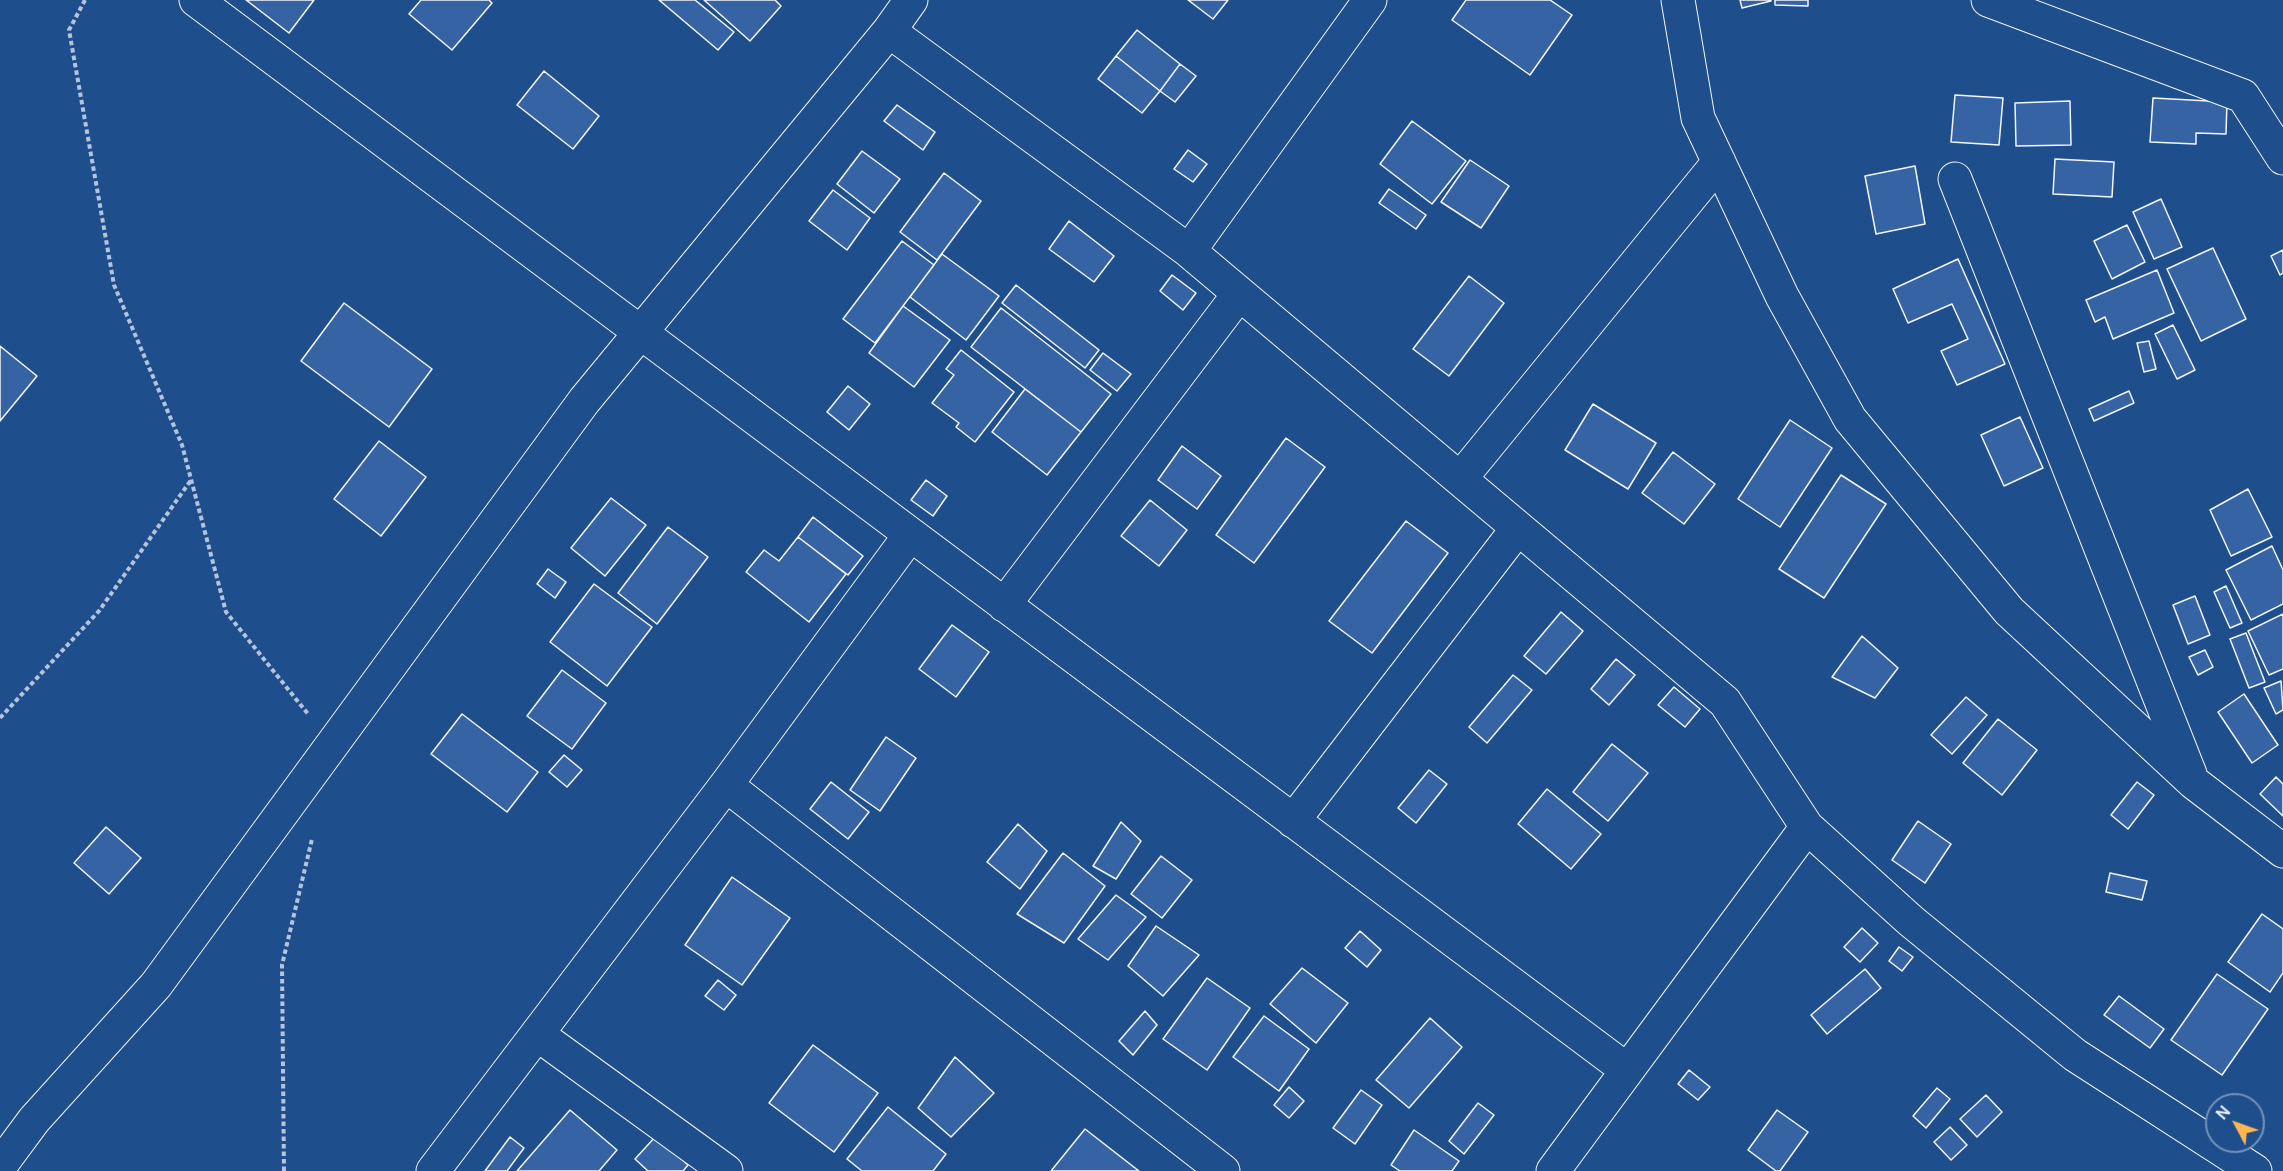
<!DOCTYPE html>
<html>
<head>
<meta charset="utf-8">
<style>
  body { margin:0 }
  #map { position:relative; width:2283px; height:1171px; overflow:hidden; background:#1f4e8c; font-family:Manrope,sans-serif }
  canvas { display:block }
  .north { position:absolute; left:2205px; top:1093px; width:60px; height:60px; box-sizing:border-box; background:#1f4e8c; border:2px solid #7391ba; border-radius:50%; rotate:311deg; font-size:16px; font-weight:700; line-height:24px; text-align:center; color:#f2f6ff }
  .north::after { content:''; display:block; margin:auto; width:21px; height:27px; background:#ffb74d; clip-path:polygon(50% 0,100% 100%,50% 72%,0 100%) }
</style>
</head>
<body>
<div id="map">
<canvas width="2283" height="1171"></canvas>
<div class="north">N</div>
</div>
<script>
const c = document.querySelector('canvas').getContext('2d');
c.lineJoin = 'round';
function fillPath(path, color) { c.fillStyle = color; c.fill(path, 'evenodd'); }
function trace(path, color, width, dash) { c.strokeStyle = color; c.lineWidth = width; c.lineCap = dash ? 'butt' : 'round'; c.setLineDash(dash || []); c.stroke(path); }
const building = new Path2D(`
  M246,0H314L289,33Z
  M421,0H489L492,3L452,50L409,14Z
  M659,0H695L734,32L718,50Z
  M704,0H775L781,6L750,41Z
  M1188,0H1228L1213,19Z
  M1466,0H1550L1572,15L1530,75L1452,20Z
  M1740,0H1771V1L1742,8Z
  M1775,0H1808V6L1775,5Z
  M1137,30L1180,64L1160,91L1116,56Z
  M1116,56L1160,91L1142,113L1098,79Z
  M1180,64L1196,76L1175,102L1160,91Z
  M544,71L599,116L573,149L517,105Z
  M1955,95L2003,98L1999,145L1951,142Z
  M2153,98L2227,102L2226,134L2196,133V144L2150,142Z
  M2070,101L2071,145L2016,146L2015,103Z
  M897,105L935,132L923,150L884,121Z
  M1412,121L1466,161L1432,204L1380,164Z
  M1188,150L1207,164L1193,182L1174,169Z
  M862,151L900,179L874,213L837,184Z
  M2055,159L2114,162L2112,197L2053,194Z
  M1470,160L1509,186L1481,228L1441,202Z
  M1915,166L1925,224L1876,234L1865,176Z
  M944,173L981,201L937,260L900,232Z
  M1389,189L1426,215L1416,229L1379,203Z
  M833,190L870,218L847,250L809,221Z
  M2161,199L2182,247L2154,259L2133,212Z
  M1069,221L1114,256L1094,282L1049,249Z
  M2127,225L2145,262L2112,279L2094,241Z
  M902,241L934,265L875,343L843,319Z
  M2213,248L2246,319L2201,341L2167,269Z
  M2283,250V273L2280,275L2271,256Z
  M942,254L999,296L966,340L910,297Z
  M1958,259L2005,364L1957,385L1941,351L1968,339L1952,304L1908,323L1893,289Z
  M2157,270L2174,313L2113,339L2105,317L2095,322L2086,300Z
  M1172,275L1196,293L1183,310L1160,291Z
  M1469,276L1504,303L1449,376L1413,349Z
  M1016,285L1099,350L1085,368L1002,303Z
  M344,303L432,369L389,427L301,361Z
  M903,306L950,340L914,387L869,353Z
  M1001,308L1111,394L1081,432L971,347Z
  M2173,325L2195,370L2177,379L2155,334Z
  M2149,341L2156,369L2144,372L2137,343Z
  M0,346L37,376L0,421Z
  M961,350L1014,392L975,442L956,427L959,423L932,403L954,375L946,369Z
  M1103,353L1131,374L1117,391L1090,370Z
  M848,386L870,404L849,430L827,412Z
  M1025,389L1081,432L1047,475L992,432Z
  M2129,391L2134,403L2094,421L2089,409Z
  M1593,404L1656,443L1628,489L1565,450Z
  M2020,417L2043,468L2004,486L1981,435Z
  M1790,420L1832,448L1780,527L1738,499Z
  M1286,438L1325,467L1254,563L1216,535Z
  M379,441L426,477L381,536L334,499Z
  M1182,446L1221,476L1197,509L1158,480Z
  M1673,452L1715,484L1684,524L1642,493Z
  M1841,475L1886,504L1824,598L1779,569Z
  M926,480L947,496L933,516L911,500Z
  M2248,489L2272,537L2231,556L2210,510Z
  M611,498L646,525L605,576L571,548Z
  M1150,500L1187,530L1159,566L1121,536Z
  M813,517L863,556L848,575L798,537Z
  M1406,521L1448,553L1372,653L1329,621Z
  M668,527L708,557L657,624L618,593Z
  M798,537L846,574L809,622L746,572L764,550L779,561Z
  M2272,546L2283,570V604L2251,620L2226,570Z
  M548,569L566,582L555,598L537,584Z
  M594,584L652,627L607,686L550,642Z
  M2226,586L2242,623L2230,628L2214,592Z
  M2195,596L2210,635L2188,644L2173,605Z
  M1561,612L1583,631L1546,674L1524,656Z
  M2283,614V669L2269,675L2248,631Z
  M952,625L989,652L956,697L919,669Z
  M2246,633L2265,682L2249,688L2230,639Z
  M1862,636L1898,668L1875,698L1832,677Z
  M2205,650L2213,667L2198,675L2189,657Z
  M1616,659L1635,675L1609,705L1591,689Z
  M562,670L606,703L572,749L527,716Z
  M1513,675L1532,690L1487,743L1469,727Z
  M2281,681L2283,710L2276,714L2264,688Z
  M1674,687L1700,709L1685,727L1658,705Z
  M2244,694L2278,745L2252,763L2218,712Z
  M1966,697L1987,715L1952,754L1931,735Z
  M462,714L538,772L507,812L431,754Z
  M1998,719L2037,750L2002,795L1963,763Z
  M886,737L916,758L880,811L850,790Z
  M1612,744L1648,773L1608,821L1573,792Z
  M564,755L582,770L567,787L549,772Z
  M1429,770L1447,784L1416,823L1398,808Z
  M2276,777L2283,784V816L2260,794Z
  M831,782L869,812L848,839L810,809Z
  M2137,782L2154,795L2128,829L2111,815Z
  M1547,789L1601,834L1571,869L1518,824Z
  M1918,821L1951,844L1925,883L1892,860Z
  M1121,822L1141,841L1116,879L1093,866Z
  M1018,824L1047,851L1020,889L987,862Z
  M106,827L141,858L109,894L74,863Z
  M1063,853L1105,886L1064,943L1017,914Z
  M1161,856L1192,880L1162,918L1131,894Z
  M2110,873L2147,881L2142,900L2106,892Z
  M732,877L790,918L742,985L685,945Z
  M1116,895L1146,917L1108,960L1078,939Z
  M2262,914L2283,929V973L2270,992L2228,962Z
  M1156,926L1199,955L1163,996L1128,966Z
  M1862,928L1878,943L1860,962L1844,947Z
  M1360,931L1381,950L1367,967L1345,948Z
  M1899,947L1913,957L1902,971L1889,961Z
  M1302,968L1348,1003L1316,1043L1270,1004Z
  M1865,969L1881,988L1827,1034L1811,1015Z
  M2217,974L2268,1009L2222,1075L2171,1040Z
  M1207,978L1250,1008L1207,1070L1163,1039Z
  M718,980L736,995L724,1010L705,996Z
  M2119,996L2164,1029L2150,1048L2104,1015Z
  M1145,1011L1157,1025L1133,1055L1119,1041Z
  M1264,1016L1309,1049L1279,1091L1233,1057Z
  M1430,1018L1462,1047L1409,1108L1376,1080Z
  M813,1045L878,1093L834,1152L769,1103Z
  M955,1057L994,1093L951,1137L918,1108Z
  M1689,1070L1710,1087L1698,1100L1678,1084Z
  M1289,1087L1304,1101L1289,1118L1274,1105Z
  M1937,1088L1950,1099L1926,1128L1913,1116Z
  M1361,1090L1382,1105L1355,1144L1333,1128Z
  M1986,1095L2002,1112L1977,1137L1960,1119Z
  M1478,1103L1494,1115L1464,1154L1449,1141Z
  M888,1107L946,1154L933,1171H862L847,1159Z
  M570,1110L617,1150L599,1171H517Z
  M1777,1110L1808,1132L1780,1171H1776L1748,1150Z
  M1950,1127L1967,1145L1951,1160L1934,1142Z
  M1085,1129L1139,1171H1051Z
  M1414,1130L1459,1161L1452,1171H1400L1391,1165Z
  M656,1136L688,1165L683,1171H648L635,1159Z
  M510,1137L524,1148L507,1171H485Z`);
fillPath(building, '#3563a3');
trace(building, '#f2f6ff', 1.5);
const street = new Path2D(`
  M196,0L1627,1070
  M1678,0L1698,118L1782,296L1850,419L2009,611L2193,782L2283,851
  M1988,0L2243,96L2283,158
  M889,31L1189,251L1725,702L1807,827L1911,921L2075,1055L2255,1171
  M1955,179L2190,774
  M1189,251L1370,0
  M1460,479L1719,162
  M1004,605L1239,294
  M726,785L1223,1171
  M1293,821L1518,528
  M537,1034L726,1171
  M0,1166L34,1120L156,985L584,401L889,31L911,0
  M433,1171L726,785L910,535
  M1553,1171L1807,827`);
trace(street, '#f2f6ff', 35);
trace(new Path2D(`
  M85,0L69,30L114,285L182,445L226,612L308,714
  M0,718L99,611L191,480
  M284,1171L282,965L312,839`), '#b3c4dc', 4, [4.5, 3]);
trace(street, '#1f4e8c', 33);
</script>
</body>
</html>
